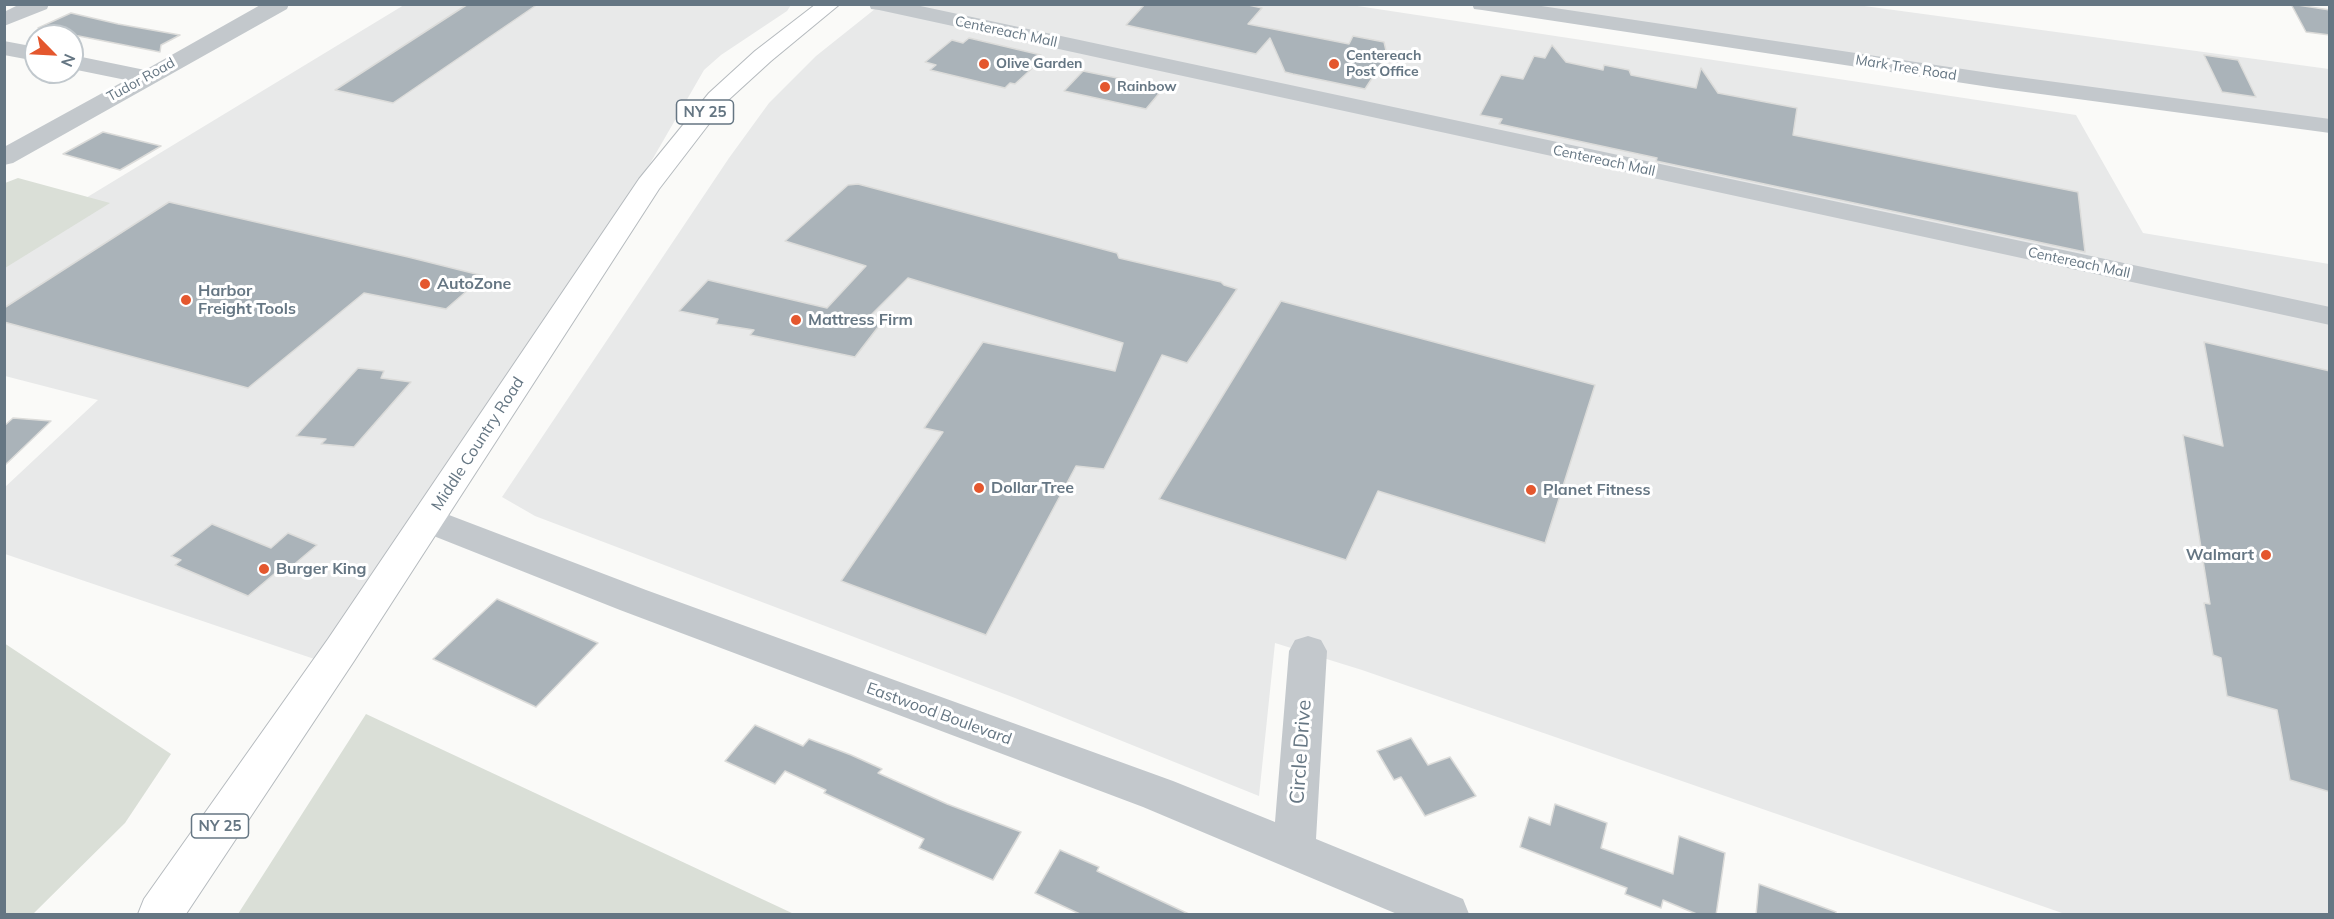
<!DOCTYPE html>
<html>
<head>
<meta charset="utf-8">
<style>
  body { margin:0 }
  #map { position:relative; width:2334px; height:919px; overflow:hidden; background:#fafaf8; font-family:Mulish,sans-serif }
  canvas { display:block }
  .frame { position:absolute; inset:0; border:6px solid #657683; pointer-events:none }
  .north { position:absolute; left:24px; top:24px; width:60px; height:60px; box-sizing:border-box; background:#fff; border:2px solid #c1c8cd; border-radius:50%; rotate:114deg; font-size:16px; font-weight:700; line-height:24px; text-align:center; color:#657683 }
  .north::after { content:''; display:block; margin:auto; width:21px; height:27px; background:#e4572e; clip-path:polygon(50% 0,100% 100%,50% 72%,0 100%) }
</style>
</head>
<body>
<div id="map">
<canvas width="2334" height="919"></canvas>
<div class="frame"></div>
<div class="north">N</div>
</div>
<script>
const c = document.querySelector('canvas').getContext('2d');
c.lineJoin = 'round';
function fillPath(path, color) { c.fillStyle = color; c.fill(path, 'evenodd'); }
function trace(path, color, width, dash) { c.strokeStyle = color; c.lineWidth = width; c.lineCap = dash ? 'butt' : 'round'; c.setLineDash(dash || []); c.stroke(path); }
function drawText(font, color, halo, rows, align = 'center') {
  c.font = font + ' Mulish,sans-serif'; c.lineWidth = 6; c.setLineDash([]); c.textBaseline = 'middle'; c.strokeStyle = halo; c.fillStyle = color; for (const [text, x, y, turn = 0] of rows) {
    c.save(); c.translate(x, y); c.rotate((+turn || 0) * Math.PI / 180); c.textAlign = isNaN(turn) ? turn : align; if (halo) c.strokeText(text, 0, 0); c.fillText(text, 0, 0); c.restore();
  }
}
fillPath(new Path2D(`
  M404,5H791L787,11L721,55L704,70L562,316L332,665L5,554L4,488L98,400L5,376V247Z
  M880,5H1351L2076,115L2143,233L2329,264V914H2065L1362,670L1275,643L1259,796L1015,698L535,516L502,497L729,158L769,103L816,56Z
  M1482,5H1857L2329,69V126Z`), '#e8e9e9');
fillPath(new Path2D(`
  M18,178L110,203L5,268V183Z
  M4,643L171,754L125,823L33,914H5Z
  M366,714L794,914H238Z`), '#dadfd7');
const building = new Path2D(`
  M468,4H538L393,103L335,90Z
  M1145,4H1244L1262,8L1248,24L1349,44L1353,36L1384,42L1387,55L1365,89L1293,74L1285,72L1270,38L1256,54L1126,25Z
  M2291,4L2330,10V35L2306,32Z
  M71,13L118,24L180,35L161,45L160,52L38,28Z
  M969,38L1041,55L1035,61L1039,62L1015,84L1010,83L1005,88L930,70L936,65L925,62L952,40L963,43Z
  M1552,45L1566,62L1603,70L1604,65L1629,70L1631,75L1696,88L1701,68L1718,93L1797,108L1793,135L2078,192L2085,252L1656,161L1657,158L1499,124L1502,119L1480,115L1501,75L1523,79L1534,56L1545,58Z
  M2204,55L2238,60L2256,97L2222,92Z
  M1083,71L1127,80L1123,83L1161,91L1146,109L1064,91Z
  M103,132L161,146L120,170L63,154Z
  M858,184L1117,253L1119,258L1221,282L1224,285L1237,289L1187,363L1162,355L1104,469L1076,466L986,635L841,581L943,432L924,428L983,342L1115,371L1123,343L908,278L868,318L882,322L855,357L750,335L754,330L716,324L718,319L679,311L708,280L827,308L866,266L785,241L848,185Z
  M169,202L408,257L484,276L446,309L364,293L248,388L4,322V308Z
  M1281,301L1595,385L1545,543L1378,491L1346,560L1159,499Z
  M2204,342L2330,371V792L2290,780L2277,710L2227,696L2221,658L2213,655L2204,603L2210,604L2183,435L2223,446Z
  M358,368L384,371L381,378L411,382L354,447L321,444L326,439L296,436Z
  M13,418L51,421L4,466V426Z
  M212,524L271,548L288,533L317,545L291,567L286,564L248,596L175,565L181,560L171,556Z
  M497,599L598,643L536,707L433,659Z
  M755,725L803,746L809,739L851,755L882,769L878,773L947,804L1021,832L993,880L919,848L924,839L824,793L826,790L785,771L775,784L725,761Z
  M1411,738L1428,765L1450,757L1476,796L1425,816L1401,777L1394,780L1377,751Z
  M1555,804L1607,823L1601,848L1673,874L1679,836L1725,853L1716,915H1699L1663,900L1661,908L1625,894L1627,888L1520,847L1529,817L1550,825Z
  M1060,850L1099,867L1097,871L1191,915H1082L1035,893Z
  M1759,884L1836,912L1835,915H1756Z`);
fillPath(building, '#aab3b9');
trace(building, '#dcdcda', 1.5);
const major = new Path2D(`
  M816,4H840L771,61L725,103L659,189L354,661L186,914H138L144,899L328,639L639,179L709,93L755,51Z`);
trace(major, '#b5babe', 2);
fillPath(new Path2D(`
  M20,4H49L47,9L4,26V12Z
  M262,4H289L287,9L13,163L4,165V147L126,80L72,69V55L145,70Z
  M869,4H911L2330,307V325L879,10L871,9Z
  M1472,4H1528L1996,74L2330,119V133L1996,88L1482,10L1474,9Z
  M4,41L36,47V61L4,55Z
  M428,507L646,590L1173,781L1275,822L1289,651L1295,640L1308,636L1321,640L1327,651L1316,839L1463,899L1469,914H1397L1143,807L620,610L416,529L411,520L416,511Z`), '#c3c8cc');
fillPath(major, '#fff');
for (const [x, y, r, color] of [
  [984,64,6,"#e4572e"],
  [1334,64,6,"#e4572e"],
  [1105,87,6,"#e4572e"],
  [425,284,6,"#e4572e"],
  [186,300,6,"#e4572e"],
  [796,320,6,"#e4572e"],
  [979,488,6,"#e4572e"],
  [1531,490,6,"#e4572e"],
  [2266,555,6,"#e4572e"],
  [264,569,6,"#e4572e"]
]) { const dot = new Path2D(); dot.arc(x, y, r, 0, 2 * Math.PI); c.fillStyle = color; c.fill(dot); trace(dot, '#fff', 2); }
drawText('14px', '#657683', '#fff', [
  ["Centereach Mall",1006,32,12],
  ["Mark Tree Road",1906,68,9],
  ["Tudor Road",141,80,-29],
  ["Centereach Mall",1604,161,12],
  ["Centereach Mall",2079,263,12]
]);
drawText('bold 14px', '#657683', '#fff', [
  ["Centereach",1346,56],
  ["Post Office",1346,72],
  ["Olive Garden",996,64],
  ["Rainbow",1117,87]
], 'left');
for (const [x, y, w] of [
  [705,112,57],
  [220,826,57]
]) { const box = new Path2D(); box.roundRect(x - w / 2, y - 12, w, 24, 4.5); c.fillStyle = '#fff'; c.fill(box); trace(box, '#657683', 1.5); }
drawText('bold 15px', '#657683', null, [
  ["NY 25",705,112],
  ["NY 25",220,826]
]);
drawText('bold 16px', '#657683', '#fff', [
  ["AutoZone",437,284],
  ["Harbor",198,291],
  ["Freight Tools",198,309],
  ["Mattress Firm",808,320],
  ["Dollar Tree",991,488],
  ["Planet Fitness",1543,490],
  ["Walmart",2254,555,"right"],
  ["Burger King",276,569]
], 'left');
drawText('16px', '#657683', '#fff', [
  ["Middle Country Road",478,444,-57],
  ["Eastwood Boulevard",939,714,20]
]);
drawText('20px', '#657683', '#fff', [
  ["Circle Drive",1301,752,-86]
]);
</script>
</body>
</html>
